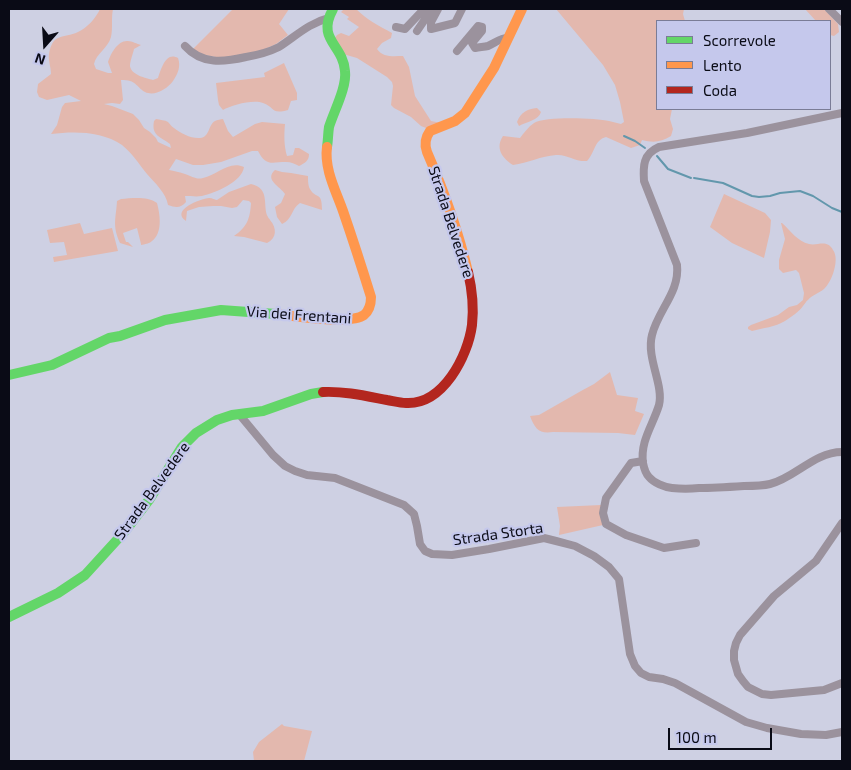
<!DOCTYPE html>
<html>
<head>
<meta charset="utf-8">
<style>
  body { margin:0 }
  #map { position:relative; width:851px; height:770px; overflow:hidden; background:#ced0e3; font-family:"Exo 2",sans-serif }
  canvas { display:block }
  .frame { position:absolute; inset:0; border:10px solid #0a0b16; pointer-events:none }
  .legend { position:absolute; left:656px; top:20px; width:175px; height:90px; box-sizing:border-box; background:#c5c8ec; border:1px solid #7a7c96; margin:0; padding:6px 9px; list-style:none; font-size:15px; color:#0a0b16 }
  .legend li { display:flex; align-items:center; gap:10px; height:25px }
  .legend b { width:25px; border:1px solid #7a7c96 }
  .north { position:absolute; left:20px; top:20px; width:50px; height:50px; -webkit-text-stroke:4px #c5c8ec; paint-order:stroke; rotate:199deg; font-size:14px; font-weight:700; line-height:20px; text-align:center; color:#0a0b16 }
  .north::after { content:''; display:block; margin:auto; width:18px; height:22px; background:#0a0b16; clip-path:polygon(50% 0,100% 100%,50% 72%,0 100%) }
  .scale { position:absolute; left:668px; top:728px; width:104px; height:22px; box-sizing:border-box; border:2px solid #0a0b16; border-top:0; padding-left:6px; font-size:15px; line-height:18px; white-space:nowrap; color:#0a0b16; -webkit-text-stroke:4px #c5c8ec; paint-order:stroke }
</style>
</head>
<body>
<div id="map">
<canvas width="851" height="770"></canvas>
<div class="frame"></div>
<ul class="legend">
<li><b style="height:6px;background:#63d668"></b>Scorrevole</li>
<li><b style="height:6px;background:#ff974d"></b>Lento</li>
<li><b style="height:6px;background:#b3261e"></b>Coda</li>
</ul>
<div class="north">N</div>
<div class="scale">100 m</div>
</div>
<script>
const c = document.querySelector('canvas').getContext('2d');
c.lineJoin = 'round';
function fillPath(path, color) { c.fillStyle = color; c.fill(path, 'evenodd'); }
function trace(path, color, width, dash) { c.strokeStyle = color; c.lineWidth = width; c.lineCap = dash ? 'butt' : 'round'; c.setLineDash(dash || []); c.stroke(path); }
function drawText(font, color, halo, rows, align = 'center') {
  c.font = font + ' "Exo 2",sans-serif'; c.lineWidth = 4.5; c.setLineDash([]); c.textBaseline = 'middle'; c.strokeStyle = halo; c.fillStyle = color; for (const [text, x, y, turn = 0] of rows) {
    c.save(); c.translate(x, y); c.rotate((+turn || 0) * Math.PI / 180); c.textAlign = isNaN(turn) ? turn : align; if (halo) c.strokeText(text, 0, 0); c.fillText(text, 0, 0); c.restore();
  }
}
fillPath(new Path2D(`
  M100,9H113C111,18 113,28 111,37C108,48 96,54 94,64L96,69L108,73H112L108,62C111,53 118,40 128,41C132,41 137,44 141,45L134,49C133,54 130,61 130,66C131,75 146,78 153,80L158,78C161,69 166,51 178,58C181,66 178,74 173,81C168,88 155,97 145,92C135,86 137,80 121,80L123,100L120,104L112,103L104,104L112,106L133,114L139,120L144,128L150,132L156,138L158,142L171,148L170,144C161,137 151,136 154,121L156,119C160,120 165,120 168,122C169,123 172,127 174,128C180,133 192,139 200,138C210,137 208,125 215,121C217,120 221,119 223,119L228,131L233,137L255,124L262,122L285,124C284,135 284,146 287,156L293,155L295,148H299L309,154C309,161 305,163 299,166C295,164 291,162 286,162C272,162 266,167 258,151H252L221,162L203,165H193L176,159L169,170C174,171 180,172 185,174C192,176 196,180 203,178C217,175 229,160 244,167C242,182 215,193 202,196C196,197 191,196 185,196L186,202C181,208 176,208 168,205C166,193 155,183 147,174C139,164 132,153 122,145C102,131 74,131 51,134L57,125L62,107L65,103L81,101L69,95L47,100L39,97L37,92L38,84L51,74C51,67 48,60 49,54C53,32 63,39 78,32C87,28 96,18 100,9Z
  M233,9H289L279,24L288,35L276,44L261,51L221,58L199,54L192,50Z
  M344,9H356C366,19 379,26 392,33L391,38L382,43L377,49C383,58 394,56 403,56L409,67L415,96L431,121L441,123L426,128L421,126L411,117L394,108L391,105L393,86L392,82L387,77L357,58L343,54L334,39L337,35L341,33L349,36L359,27L347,19L349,17L341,12Z
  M556,9H684L683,14L685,21H657V109H672L670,119L673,129L671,136C661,142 654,143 642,140L640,145L631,148L606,137C594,140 595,153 587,161C575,162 567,154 556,155C541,156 528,163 513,165C502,158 495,148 503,136L520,138C524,133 528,127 534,123C545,116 596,118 609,121C613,122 617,123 621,124L624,122L620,102L615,85L603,65Z
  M805,9H824L838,24L839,32L834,36L830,35V21H816Z
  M284,63L297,93V100L291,101L288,110C271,115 275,107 263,103C254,99 231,105 223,110L219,105L218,100L216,83L265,77L264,73Z
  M537,108L541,112C539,120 526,122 519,126L517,122C521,112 527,109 537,108Z
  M275,170L282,172L291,173L308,176C308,180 308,186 310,189C316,200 322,190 322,210L300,203C291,209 293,219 282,224L277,217L275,207L281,203L285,194C280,186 264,180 275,170Z
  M251,184C271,188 262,207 268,217C268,218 270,219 270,220C277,228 277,238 267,243L244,237L234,236C247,227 250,219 251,203L249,201L243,200L237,207L232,208L221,206H213L199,207L187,211L186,221C170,210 200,199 209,198C212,198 213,199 217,200L229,192Z
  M724,194L765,213L771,220L770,232L764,258L732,243L710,227Z
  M121,199C132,198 148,196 157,203C160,214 163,233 152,241C149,244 145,244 141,245V244L137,228L123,233L126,242H128L133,247L120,243C112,225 116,219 117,201Z
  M80,223L84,234L112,228L118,251L54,262L53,257L67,255L64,242L50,243L47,230Z
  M781,223H782C790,230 798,242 809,244C818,246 827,239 833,250C840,259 832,282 824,289C819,293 812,295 808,300C806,301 805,304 803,306C799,312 791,317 785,321C775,327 763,328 752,331L748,329V327L751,325L778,315L789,307L797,305L803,300L804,293L799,273L796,270L783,273L779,269V260L785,239Z
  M610,372L617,395L638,398L635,411L644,414L635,435L618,433L553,432C539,434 535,429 530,416L539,415L581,391L594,384Z
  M601,505L603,525L559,535L560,526L557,507Z
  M282,724L284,726L312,731L304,761H254L253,752L259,742Z`), '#e3b8ae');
trace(new Path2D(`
  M624,136L635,141L645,148
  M657,156L668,169L691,178
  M694,178L723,183L752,196L759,197L770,196L780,193L800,191L813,196L832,208L842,212`), '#6297ac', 2);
trace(new Path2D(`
  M438,9L431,22V29L455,23L462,9
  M829,9L842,22
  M396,27L405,29L424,9
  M417,31L432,9
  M185,46C202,65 224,62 246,57C258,55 269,52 279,47C296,36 309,23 329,18
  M457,51L478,26L482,27V31L472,43L475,48C479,47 484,47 488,46C495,43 500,38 508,38
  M842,113L747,133L659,147C643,154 643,166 644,181L677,265C680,292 658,310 652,335C646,358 664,385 659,405C653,425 640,441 643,463C644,468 645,473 649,477C654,483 664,487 672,488C681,489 690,489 699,488C714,488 729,487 744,486C752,486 762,486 770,484C795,478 814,452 842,452
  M239,414L273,455L285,466L295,471L307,475L335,478L404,505L414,514L417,526L420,544L425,551L432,554L452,555L489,549L544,538L556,541L575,546L594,556L609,567L619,579L630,654L635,666L641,673L649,677L663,679L675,683L746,722L767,728L801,734L826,735L842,732
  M643,461L631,463L606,498L603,513L606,524L626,535L664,548L696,543
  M842,523L816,561L774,596L740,635L736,643L734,651V660L738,674L743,681L748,687L762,694L771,695L824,690L842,683`), '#9b929d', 8);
trace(new Path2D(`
  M327,147C328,141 328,134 329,127C334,111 347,87 345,71C343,44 316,40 333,9
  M9,375L52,365L109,338L120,336L165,320L221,310L276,314
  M9,617L58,593L85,575L126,530L149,500L182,447L196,433L217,420L232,415L263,411L311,394L323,392`), '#63d668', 10);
trace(new Path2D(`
  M468,272C458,230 444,191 427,152C424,144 425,138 430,131L455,121L465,113L494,68L522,9
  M276,314C294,316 351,325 364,315C370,310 371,304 371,297C362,268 353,240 343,211C336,191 324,169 327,147`), '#ff974d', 10);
trace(new Path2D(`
  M323,392C345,391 366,396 387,400C393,401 400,403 406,403C443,405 468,356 472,325C474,307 472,289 468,272`), '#b3261e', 10);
drawText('15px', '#0a0b16', '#c5c8ec', [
  ["Strada Belvedere",451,222,72],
  ["Via dei Frentani",299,315,4],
  ["Strada Belvedere",152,491,-54],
  ["Strada Storta",498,534,-8]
]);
</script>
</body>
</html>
